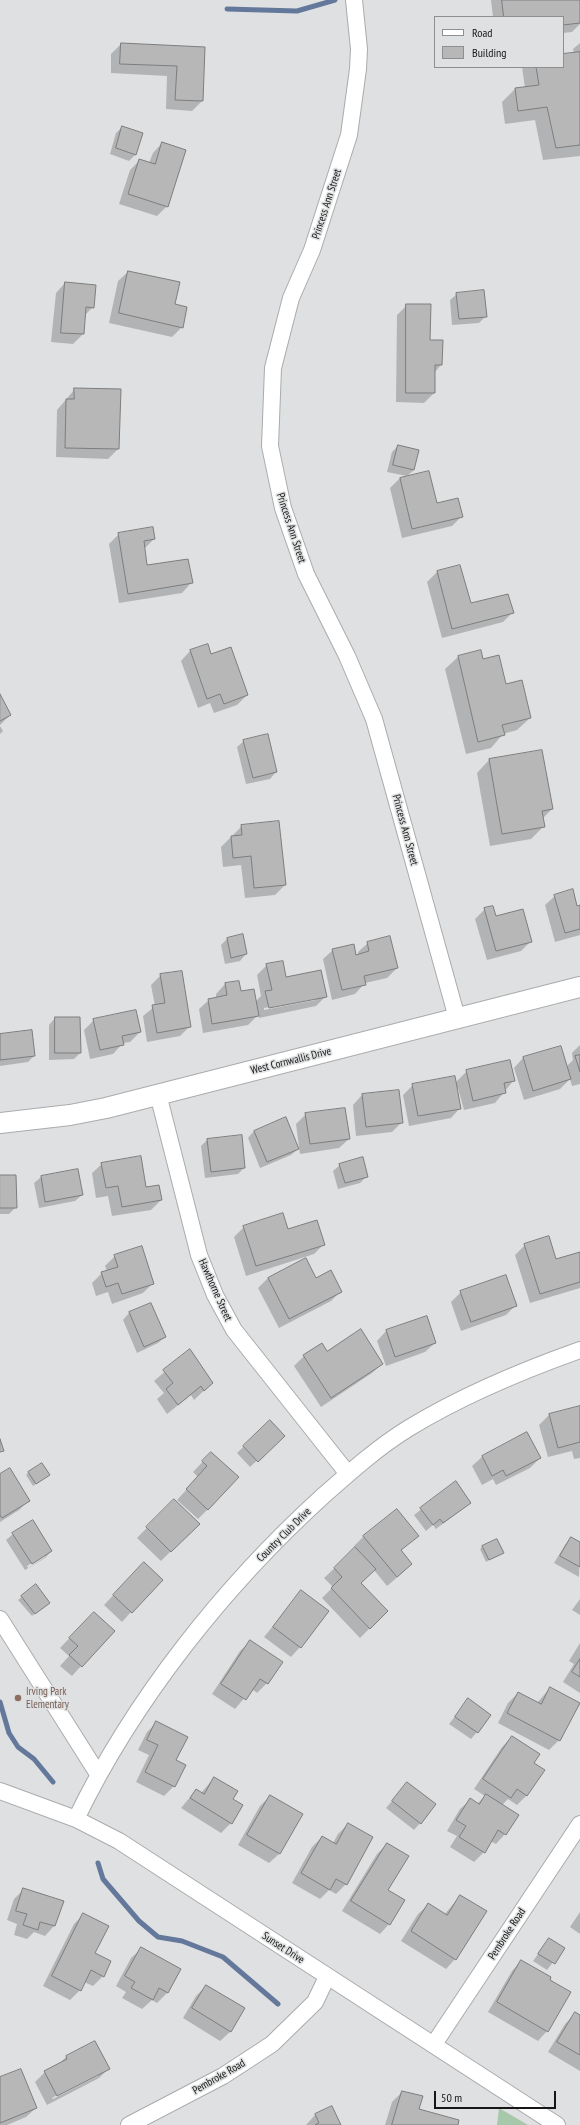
<!DOCTYPE html>
<html>
<head>
<meta charset="utf-8">
<style>
  body { margin:0 }
  #map { position:relative; width:580px; height:2125px; overflow:hidden; background:#dfe0e1; font-family:"PT Sans Narrow",sans-serif }
  canvas { display:block }
  .legend { position:absolute; left:434px; top:16px; width:130px; height:52px; box-sizing:border-box; background:#dfe0e1; border:1px solid #8f8f90; margin:0; padding:5px 7px; list-style:none; font-size:12px; color:#161616 }
  .legend li { display:flex; align-items:center; gap:8px; height:20px }
  .legend b { width:20px; border:1px solid #8f8f90 }
  .scale { position:absolute; left:434px; top:2091px; width:122px; height:18px; box-sizing:border-box; border:2px solid #161616; border-top:0; padding-left:5px; font-size:12px; line-height:14px; white-space:nowrap; color:#161616; -webkit-text-stroke:3px #dfe0e1; paint-order:stroke }
</style>
</head>
<body>
<div id="map">
<canvas width="580" height="2125"></canvas>
<ul class="legend">
<li><b style="height:5px;background:#fff"></b>Road</li>
<li><b style="height:11px;background:#b7b7b8"></b>Building</li>
</ul>
<div class="scale">50 m</div>
</div>
<script>
const c = document.querySelector('canvas').getContext('2d');
c.lineJoin = 'round';
function fillPath(path, color) { c.fillStyle = color; c.fill(path, 'evenodd'); }
function trace(path, color, width, dash) { c.strokeStyle = color; c.lineWidth = width; c.lineCap = dash ? 'butt' : 'round'; c.setLineDash(dash || []); c.stroke(path); }
function drawText(font, color, halo, rows, align = 'center') {
  c.font = font + ' "PT Sans Narrow",sans-serif'; c.lineWidth = 3; c.setLineDash([]); c.textBaseline = 'middle'; c.strokeStyle = halo; c.fillStyle = color; for (const [text, x, y, turn = 0] of rows) {
    c.save(); c.translate(x, y); c.rotate((+turn || 0) * Math.PI / 180); c.textAlign = isNaN(turn) ? turn : align; if (halo) c.strokeText(text, 0, 0); c.fillText(text, 0, 0); c.restore();
  }
}
fillPath(new Path2D(`
  M499,2108L528,2125H497Z`), '#a7c8aa');
fillPath(new Path2D(`
  M491,0H579L580,24L572,32L563,33V17H493Z
  M580,43V156L543,160L535,120L505,124L502,102L515,89L525,88L522,67H563V55L574,54L573,49Z
  M121,44L204,48L202,101L192,111L166,109L167,76L111,73V54Z
  M122,127L142,134L135,155L129,161L110,154L116,133Z
  M162,143L167,206L157,216L119,204L130,170L140,160L149,163L153,153Z
  M128,272L174,305L182,327L172,337L109,323L118,281Z
  M65,283L93,307L84,316L83,334L73,344L51,342L56,293Z
  M457,294L486,316L479,323L452,325L450,300Z
  M407,305L429,341L441,365L434,373V393L424,403L396,402L397,315Z
  M75,389L118,449L108,459L56,457L57,410Z
  M398,446L414,470L407,476L387,472L392,452Z
  M400,478L436,504L462,516L452,526L402,538L390,488Z
  M119,534L154,539L144,549L147,566L191,583L182,593L119,603L109,544Z
  M460,566L470,605L512,613L503,622L442,638L427,582L437,572Z
  M190,651L211,656L247,695L237,705L214,713L210,703L198,708L181,661Z
  M480,651L482,660L505,685L530,718L517,730L503,734L491,748L466,754L445,669L458,657Z
  M0,697L10,715L0,725Z
  M0,726L3,731L0,734Z
  M244,741L276,772L270,779L246,784L237,747Z
  M489,760L552,809L542,819L544,826L531,839L490,846L477,773Z
  M242,826L285,885L275,895L245,898L241,865L223,867L221,847Z
  M555,896L577,907L580,906V935L555,942L545,905Z
  M485,909L496,917L531,941L521,951L487,960L475,919Z
  M242,935L246,954L240,961L225,964L221,945L227,939Z
  M368,943L397,968L387,978L365,983L355,994L332,1000L323,959L333,950L358,955V952Z
  M267,965L285,978L326,996L316,1006L259,1018V1014L248,1025L203,1033L199,1009L209,1000L216,998V994L225,984L255,1002L261,996L257,975ZM316,998V1000L264,1010V1008Z
  M161,975L190,1026L180,1036L147,1042L143,1016L155,1006L151,985Z
  M55,1018L80,1053L74,1059L49,1060V1025Z
  M94,1020L140,1032L130,1042L123,1043L113,1054L90,1059L84,1030Z
  M0,1035L34,1056L28,1062L0,1066Z
  M580,1045V1084L572,1086L570,1079L560,1089L524,1100L514,1068L523,1058L560,1047L566,1067L573,1060L572,1053Z
  M467,1071L514,1080L495,1103L464,1110L458,1088H457L460,1108L451,1118L409,1126L403,1095L413,1085L456,1082Z
  M362,1095L402,1122L392,1132L356,1136L353,1105Z
  M306,1114L349,1139L339,1148L300,1154L296,1124Z
  M254,1131L298,1149L291,1155L260,1168L248,1138Z
  M207,1140L244,1168L238,1174L205,1178L201,1146Z
  M102,1164L146,1188L161,1200L151,1210L112,1216L108,1196L96,1198L92,1173Z
  M340,1165L367,1176L360,1183L338,1189L333,1171Z
  M77,1170L82,1195L75,1201L39,1208L34,1183L41,1177Z
  M0,1176L16,1207L9,1214H0Z
  M244,1227L288,1230L324,1244L314,1254L246,1276L234,1237Z
  M525,1245L556,1261L580,1253V1288L530,1303L515,1255Z
  M115,1256L153,1283L143,1293L112,1304L108,1292L96,1296L92,1283L102,1273L107,1271L105,1266Z
  M305,1260L316,1279L341,1291L331,1301L279,1328L258,1288L268,1278Z
  M461,1292L516,1305L506,1315L461,1331L451,1302Z
  M150,1304L165,1337L158,1343L137,1353L123,1320L129,1313Z
  M386,1331L435,1343L425,1352L386,1366L377,1341Z
  M321,1344L327,1353L382,1364L372,1373L321,1407L294,1366L304,1356Z
  M190,1350L212,1383L194,1400L191,1395L167,1414L157,1399L164,1393L154,1381Z
  M580,1407V1458L574,1459L572,1451L548,1457L539,1425L549,1415Z
  M270,1421L277,1442L250,1467L237,1453Z
  M527,1434L540,1458L530,1468L496,1485L493,1479L482,1485L472,1466L482,1457Z
  M211,1453L208,1509L198,1519L177,1500L198,1477L193,1472Z
  M29,1472L49,1475L33,1486L26,1475Z
  M0,1475L29,1500L19,1510L0,1522Z
  M456,1482L470,1503L436,1529L433,1525L426,1531L414,1515Z
  M174,1500L198,1524L161,1561L137,1538Z
  M13,1534L51,1551L45,1558L25,1570L6,1540ZM45,1555V1557L28,1568L27,1566Z
  M364,1536H417L400,1551L411,1564L401,1574L387,1586L374,1570L360,1584L387,1611L360,1638L322,1598L333,1587L324,1578L356,1548L354,1546Z
  M571,1538L580,1543L579,1577L554,1563L565,1545Z
  M483,1546L502,1552L486,1562L480,1549Z
  M134,1573L131,1612L122,1622L104,1605Z
  M36,1586L46,1605L32,1616L18,1600Z
  M301,1592L300,1647L291,1657L264,1637Z
  M580,1599V1615L572,1610Z
  M84,1623L81,1666L72,1676L60,1666L69,1656L60,1648Z
  M250,1642L267,1683L257,1693L252,1689L235,1709L212,1694L240,1651Z
  M580,1643V1693L563,1682L574,1664L569,1661Z
  M550,1688L559,1740L549,1750L498,1723L508,1703L518,1693L537,1703Z
  M468,1700L477,1732L471,1739L449,1724Z
  M156,1723L174,1786L164,1796L136,1782L149,1755L138,1750L147,1732Z
  M512,1737L533,1763L527,1795L517,1805L508,1799L502,1805L505,1834L496,1844L490,1841L484,1852L474,1862L450,1847L457,1836L447,1831L460,1809L470,1800L477,1804L485,1796L474,1789L502,1747Z
  M214,1778L232,1799L231,1823L221,1833L181,1808L196,1790L201,1793Z
  M407,1783L420,1823L414,1830L386,1808Z
  M270,1796L302,1814L279,1854L269,1863L238,1845L260,1806Z
  M348,1824L346,1884L336,1894L329,1890L320,1899L292,1883L312,1847L322,1837L333,1843L338,1834Z
  M387,1844L389,1924L380,1934L342,1911L377,1854Z
  M24,1889L62,1901L54,1926L45,1936L34,1932L27,1939L14,1935L17,1924L7,1920L14,1899Z
  M460,1896L455,1959L446,1969L401,1941L418,1914L428,1905L444,1915Z
  M580,1912V1934L570,1927Z
  M83,1915L94,1954L103,1976L93,1986L84,1982L80,1990L70,2000L43,1986L74,1924Z
  M549,1939L564,1948L547,1970L533,1961Z
  M141,1949L180,1969L167,1993L157,2003L152,2000L142,2009L122,1998L126,1992L116,1986L131,1958Z
  M521,1961L547,2031L538,2041L488,2012L512,1971Z
  M206,1986L244,2009L230,2032L220,2041L183,2018L196,1996Z
  M575,2014L580,2017V2071L548,2052L565,2024Z
  M95,2042L109,2068L99,2078L47,2105L35,2082L45,2072L58,2065L66,2057ZM98,2073V2076L53,2099L52,2098Z
  M0,2078L36,2108L26,2117L7,2125H0Z
  M402,2092L418,2109L456,2125H385L392,2102Z
  M332,2107L340,2125H306L315,2115Z`), '#0003');
trace(new Path2D(`
  M227,9L297,11L335,0
  M0,1702L9,1733L18,1747L34,1759L53,1782
  M98,1863L103,1879L139,1921L158,1937L182,1941L223,1957L278,2004`), '#64789c', 5);
const building = new Path2D(`
  M502,0H580V23L563,25V17H504Z
  M121,43L205,47L203,101L175,100L177,66L120,64Z
  M580,52V145L556,148L547,107L518,111L515,88L539,85L536,67H563V54Z
  M122,126L143,133L136,155L116,148Z
  M162,142L186,150L168,207L128,194L139,159L155,164Z
  M128,271L180,282L175,304L187,307L183,328L119,313Z
  M65,282L96,285L94,308L86,307L84,334L61,333Z
  M484,290L487,317L459,319L456,293Z
  M406,304H431L430,340H443L442,365H435V393H406Z
  M74,388L121,389L119,449L65,448L66,399H74Z
  M398,445L419,450L414,470L393,465Z
  M429,471L437,503L458,498L463,517L412,529L400,478Z
  M153,527L155,539L144,541L147,565L188,559L193,583L128,594L118,533Z
  M460,565L471,603L508,594L514,613L452,629L437,571Z
  M208,644L211,654L231,647L248,695L224,704L220,694L207,699L190,650Z
  M481,650L483,659L499,655L506,684L522,680L531,718L502,725L505,735L478,742L458,656Z
  M0,694L11,715L0,721Z
  M268,734L277,772L253,778L243,740Z
  M542,750L553,809L542,811L545,827L502,834L489,759Z
  M279,821L286,885L254,888L251,856L233,858L231,836L242,835L241,825Z
  M573,889L577,906L580,905V929L565,933L554,895Z
  M493,906L496,916L523,909L532,942L496,951L484,908Z
  M243,934L247,954L231,958L227,938Z
  M390,936L398,968L364,976L366,985L342,990L332,949L354,944L356,955L369,951L367,942Z
  M283,961L286,977L321,970L327,997L269,1008L265,991L272,990L266,964Z
  M182,971L191,1027L157,1033L152,1005L165,1003L160,974Z
  M239,981L241,991L254,989L259,1016L212,1024L208,999L227,995L225,983Z
  M136,1010L141,1032L122,1036L124,1045L100,1050L93,1019Z
  M55,1017H80L81,1053H55Z
  M32,1030L35,1056L0,1060V1034Z
  M561,1046L571,1079L533,1091L523,1057Z
  M580,1055V1072L575,1056Z
  M510,1060L515,1081L504,1083L506,1093L473,1101L466,1070Z
  M455,1076L461,1109L418,1116L412,1084Z
  M399,1090L403,1123L366,1127L362,1094Z
  M345,1108L350,1139L310,1144L305,1113Z
  M286,1117L299,1149L267,1162L254,1131Z
  M242,1135L245,1168L211,1172L207,1139Z
  M141,1156L146,1187L159,1185L162,1200L122,1207L118,1186L106,1188L101,1163Z
  M363,1157L368,1177L345,1183L339,1164Z
  M78,1169L83,1195L45,1202L41,1176Z
  M0,1175H16L17,1208H0Z
  M283,1213L288,1229L317,1220L325,1245L256,1266L243,1226Z
  M549,1236L556,1259L580,1252V1282L540,1294L524,1244Z
  M142,1246L154,1284L122,1294L118,1283L106,1287L101,1272L118,1267L114,1255Z
  M306,1258L316,1278L331,1270L342,1292L289,1319L268,1278Z
  M506,1275L517,1306L471,1322L460,1291Z
  M151,1303L166,1337L144,1347L129,1312Z
  M427,1316L436,1343L395,1357L386,1330Z
  M361,1329L383,1364L331,1398L303,1355L322,1343L327,1351Z
  M190,1349L213,1383L204,1391L201,1386L178,1405L166,1389L173,1383L163,1370Z
  M580,1406V1442L558,1448L549,1414Z
  M270,1420L285,1436L258,1462L243,1446Z
  M527,1432L541,1458L506,1476L503,1470L492,1476L482,1456Z
  M0,1439L4,1451L0,1452Z
  M211,1452L239,1477L208,1510L186,1489L207,1466L202,1461Z
  M42,1463L50,1475L36,1484L28,1472Z
  M10,1468L30,1501L2,1518L0,1515V1474Z
  M456,1481L471,1503L443,1523L440,1519L433,1525L420,1508Z
  M174,1499L200,1524L171,1552L146,1527Z
  M397,1509L419,1536L401,1550L412,1564L397,1577L363,1536Z
  M33,1520L52,1551L32,1564L12,1533Z
  M571,1537L580,1542V1567L560,1556Z
  M497,1539L504,1553L489,1560L482,1546Z
  M355,1547L376,1569L361,1583L388,1611L370,1629L331,1588L342,1577L334,1568Z
  M144,1562L163,1580L132,1613L113,1595Z
  M36,1584L50,1603L35,1614L21,1596Z
  M301,1590L329,1611L301,1648L273,1627Z
  M94,1612L115,1631L82,1667L69,1655L78,1646L69,1638Z
  M250,1640L283,1662L268,1684L260,1679L246,1700L221,1684Z
  M580,1659V1677L572,1672Z
  M550,1687L580,1703L560,1741L507,1713L518,1692L541,1704Z
  M468,1698L491,1715L478,1733L455,1717Z
  M156,1721L188,1737L176,1760L186,1765L175,1787L145,1772L158,1745L147,1740Z
  M512,1736L540,1754L534,1763L545,1770L527,1796L517,1789L511,1798L483,1779Z
  M214,1777L238,1791L233,1799L243,1805L232,1824L190,1798L196,1789L204,1794Z
  M407,1782L436,1804L421,1824L392,1801Z
  M486,1794L519,1815L506,1835L498,1830L485,1853L459,1837L466,1826L456,1820L470,1798L479,1804Z
  M270,1795L303,1814L280,1854L247,1835Z
  M348,1823L373,1837L347,1885L336,1879L330,1890L301,1873L322,1836L336,1844Z
  M387,1843L409,1856L388,1890L405,1900L390,1925L351,1901Z
  M23,1888L64,1901L55,1926L40,1922L38,1930L23,1925L27,1914L16,1911Z
  M460,1895L487,1911L456,1960L411,1931L428,1903L447,1915Z
  M83,1913L109,1926L95,1953L111,1961L104,1977L91,1970L81,1991L52,1976Z
  M549,1938L565,1948L555,1964L538,1954Z
  M141,1947L181,1969L168,1993L159,1988L153,2000L131,1988L135,1982L125,1976Z
  M521,1960L551,1977L550,1980L571,1992L548,2032L497,2002Z
  M206,1985L245,2008L231,2032L192,2008Z
  M575,2012L580,2015V2055L557,2042Z
  M95,2041L110,2069L57,2096L44,2071L67,2059L66,2056Z
  M21,2069L37,2108L0,2123V2077Z
  M402,2091L423,2096L419,2109L459,2120L458,2125H392Z
  M332,2106L341,2125H315L319,2123L315,2114Z`);
fillPath(building, '#b7b7b8');
trace(building, '#7e7d7e', 1);
const minor = new Path2D(`
  M354,0L359,49L358,69L349,135L312,250L291,298L273,368L270,446L283,508L306,574L347,656L374,719L457,1018
  M158,1094L199,1255L215,1295L234,1330L348,1474
  M0,1619L98,1774
  M0,1791L76,1819L119,1841L557,2125
  M76,1819C134,1699 225,1585 323,1496C350,1472 378,1447 409,1428C463,1395 521,1371 580,1350
  M434,2044L580,1824
  M129,2125L223,2076L272,2044L315,2002L327,1977`);
const tertiary = new Path2D(`
  M0,1123L70,1115L106,1108L580,987`);
trace(minor, '#aaabac', 18);
trace(tertiary, '#aaabac', 22);
trace(minor, '#fff', 16);
trace(tertiary, '#fff', 20);
for (const [x, y, r, color] of [
  [18,1698,4,"#8d6e63"]
]) { const dot = new Path2D(); dot.arc(x, y, r, 0, 2 * Math.PI); c.fillStyle = color; c.fill(dot); trace(dot, '#dfe0e1', 1.5); }
drawText('11px', '#161616', '#dfe0e1', [
  ["Princess Ann Street",327,204,-72],
  ["Princess Ann Street",291,528,72],
  ["Princess Ann Street",405,830,75],
  ["West Cornwallis Drive",291,1061,-14],
  ["Hawthorne Street",215,1290,66],
  ["Country Club Drive",284,1535,-45],
  ["Pembroke Road",507,1934,-57],
  ["Sunset Drive",283,1948,33],
  ["Pembroke Road",219,2077,-30]
]);
drawText('11px', '#785e54', '#dfe0e1', [
  ["Irving Park",26,1692],
  ["Elementary",26,1705]
], 'left');
</script>
</body>
</html>
